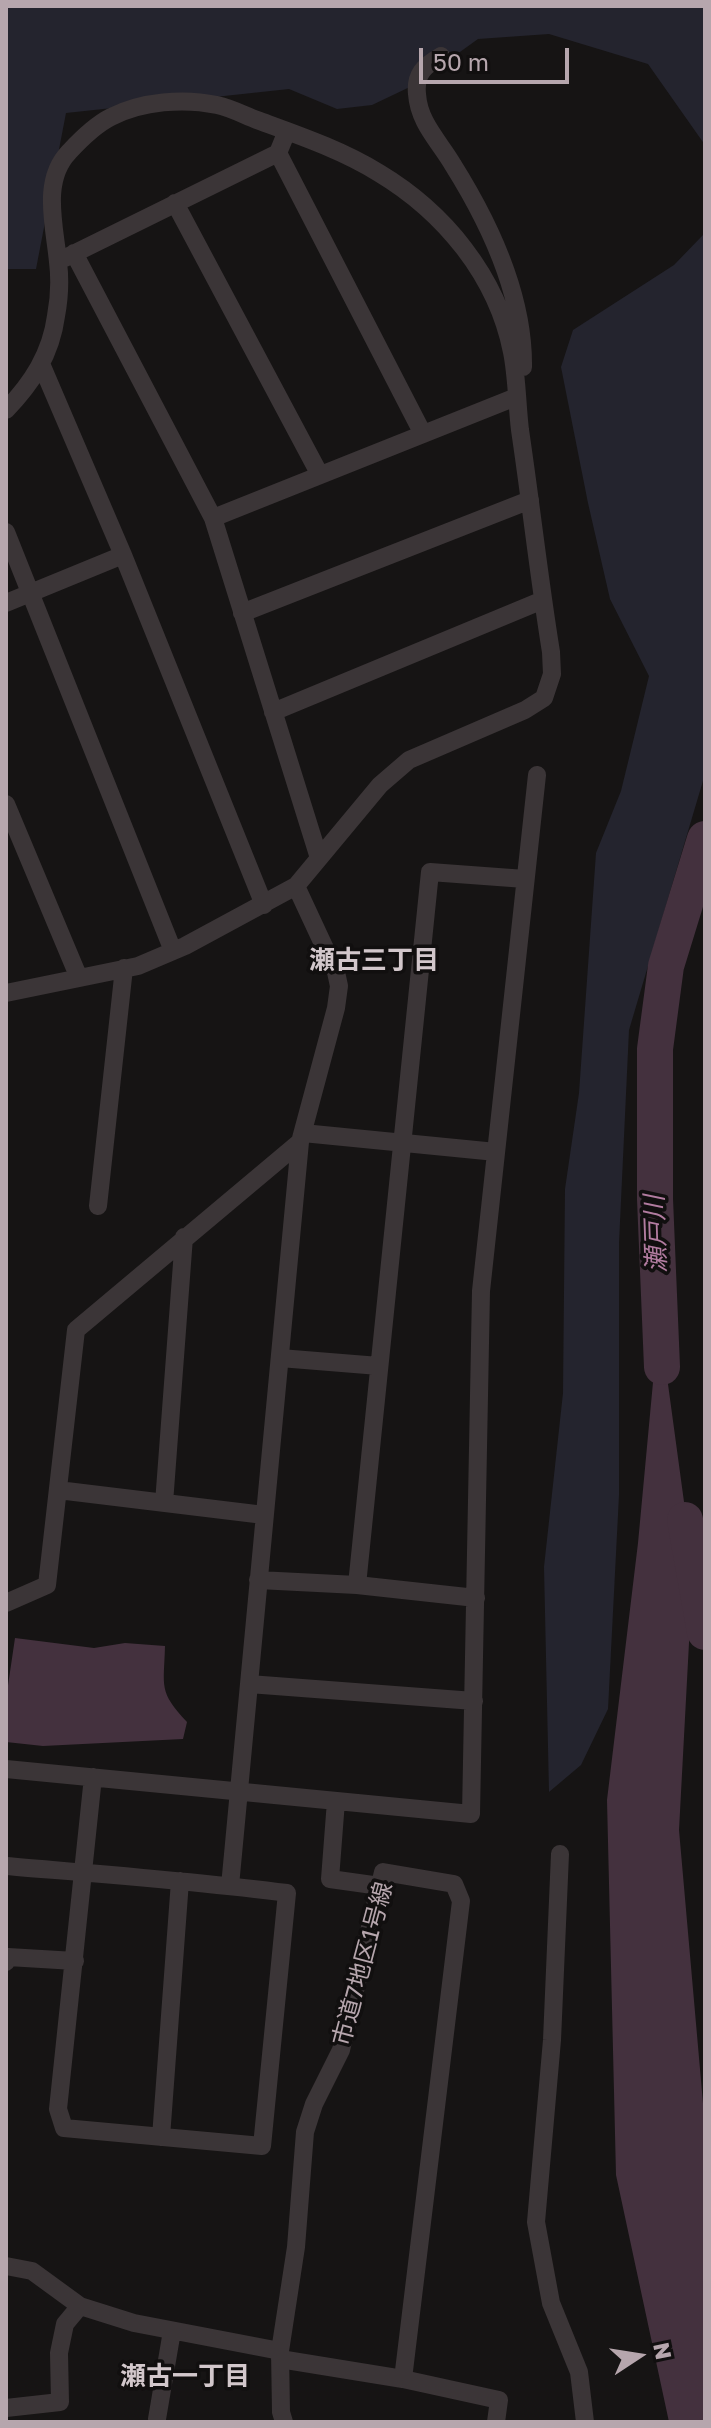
<!DOCTYPE html>
<html>
<head>
<meta charset="utf-8">
<style>
  body { margin:0 }
  #map { position:relative; width:711px; height:2428px; overflow:hidden; background:#161414; font-family:"Golos Text",sans-serif }
  canvas { display:block }
  .frame { position:absolute; inset:0; border:8px solid #b6a6ad; pointer-events:none }
  .north { position:absolute; left:599px; top:2316px; width:80px; height:80px; -webkit-text-stroke:6px #110f0f; paint-order:stroke; rotate:78deg; font-size:22px; font-weight:700; line-height:32px; text-align:center; color:#b6a6ad }
  .north::after { content:''; display:block; margin:auto; width:28px; height:36px; background:#b6a6ad; clip-path:polygon(50% 0,100% 100%,50% 72%,0 100%) }
  .scale { position:absolute; left:419px; top:48px; width:150px; height:36px; box-sizing:border-box; border:4px solid #b6a6ad; border-top:0; padding-left:10px; font-size:24px; line-height:28px; white-space:nowrap; color:#b6a6ad; -webkit-text-stroke:6px #110f0f; paint-order:stroke }
</style>
</head>
<body>
<div id="map">
<canvas width="711" height="2428"></canvas>
<div class="frame"></div>
<div class="north">N</div>
<div class="scale">50 m</div>
</div>
<script>
const c = document.querySelector('canvas').getContext('2d');
c.lineJoin = 'round';
function fillPath(path, color) { c.fillStyle = color; c.fill(path, 'evenodd'); }
function trace(path, color, width, dash) { c.strokeStyle = color; c.lineWidth = width; c.lineCap = dash ? 'butt' : 'round'; c.setLineDash(dash || []); c.stroke(path); }
function drawText(font, color, halo, rows, align = 'center') {
  c.font = font + ' "Golos Text","Noto Sans JP",sans-serif'; c.lineWidth = 7; c.setLineDash([]); c.textBaseline = 'middle'; c.strokeStyle = halo; c.fillStyle = color; for (const [text, x, y, turn = 0] of rows) {
    c.save(); c.translate(x, y); c.rotate((+turn || 0) * Math.PI / 180); c.textAlign = isNaN(turn) ? turn : align; if (halo) c.strokeText(text, 0, 0); c.fillText(text, 0, 0); c.restore();
  }
}
fillPath(new Path2D(`
  M6,6H705V145L648,64L549,34L478,39L414,85L372,105L337,109L289,89L66,113L36,269H6Z
  M705,180V774L629,1030L619,1243V1495L608,1709L581,1765L549,1792L544,1567L563,1393L565,1189L579,1093L596,853L621,791L649,676L610,599L588,503L561,367L573,330L674,265L703,235Z`), '#24242e');
fillPath(new Path2D(`
  M659,1318L693,1568L679,1830L705,2126V2422H669L616,2175L607,1800L638,1543Z
  M15,1638L94,1648L125,1643L165,1646C164,1687 158,1691 187,1722L183,1739L43,1746L6,1742V1699Z`), '#44313e');
trace(new Path2D(`
  M662,1367L655,1199V1049L666,966L705,839
  M685,1520L705,1632`), '#44313e', 36);
trace(new Path2D(`
  M441,56C424,66 415,74 417,94C419,123 439,141 453,165C490,224 524,296 523,367
  M287,131L278,153L423,434
  M175,203L320,475
  M74,253L213,518L319,858
  M65,258L278,153
  M42,366L123,555L264,905
  M6,410C32,383 51,354 56,316C59,300 60,278 58,262C55,227 41,181 69,152C81,139 95,125 111,117C142,101 184,98 217,105C231,108 244,115 257,120C298,135 342,150 379,173C444,212 497,276 512,352C517,377 517,405 520,430C531,504 539,578 551,652L552,674L544,698L525,710L409,760L380,785L296,886L185,946L138,966L6,993
  M213,518L516,397
  M6,532L173,951
  M6,603L123,555
  M242,613L530,500
  M273,712L543,600
  M6,804L79,978
  M303,1133L496,1152
  M98,1206L124,968
  M280,1358L379,1366
  M58,1490L264,1515
  M164,1503L184,1237
  M258,1580L357,1585L476,1598
  M357,1585L430,872L525,879
  M6,1603L47,1585L76,1330L300,1142
  M249,1684L474,1701
  M6,1769L471,1814L481,1291L537,775
  M336,1801L330,1879L380,1886
  M560,1854L552,2040L536,2222L551,2303L579,2372L585,2422
  M6,1866C100,1874 194,1881 287,1893L262,2146L64,2128L58,2109L93,1777
  M230,1886L300,1142L336,1008L339,986L336,972L296,886
  M6,1962L8,1957L75,1961
  M161,2137L180,1881
  M6,2266L32,2271L80,2306L134,2323L280,2351
  M280,2359L403,2379L499,2400L496,2422
  M6,2408L60,2402L59,2353L65,2324L80,2306
  M157,2419L172,2331
  M284,2422L281,2412L280,2351L296,2247L305,2132L314,2104L341,2050L383,1872L454,1884L461,1901L403,2379`), '#3b3537', 18);
drawText('24px', '#b6a6ad', '#110f0f', [
  ["市道7地区1号線",363,1964,-75]
]);
drawText('bold 26px', '#d2c7cb', '#110f0f', [
  ["瀬古三丁目",374,961],
  ["瀬古一丁目",185,2377]
]);
drawText('italic 26px', '#b27ca0', '#110f0f', [
  ["瀬戸川",656,1234,-92]
]);
</script>
</body>
</html>
